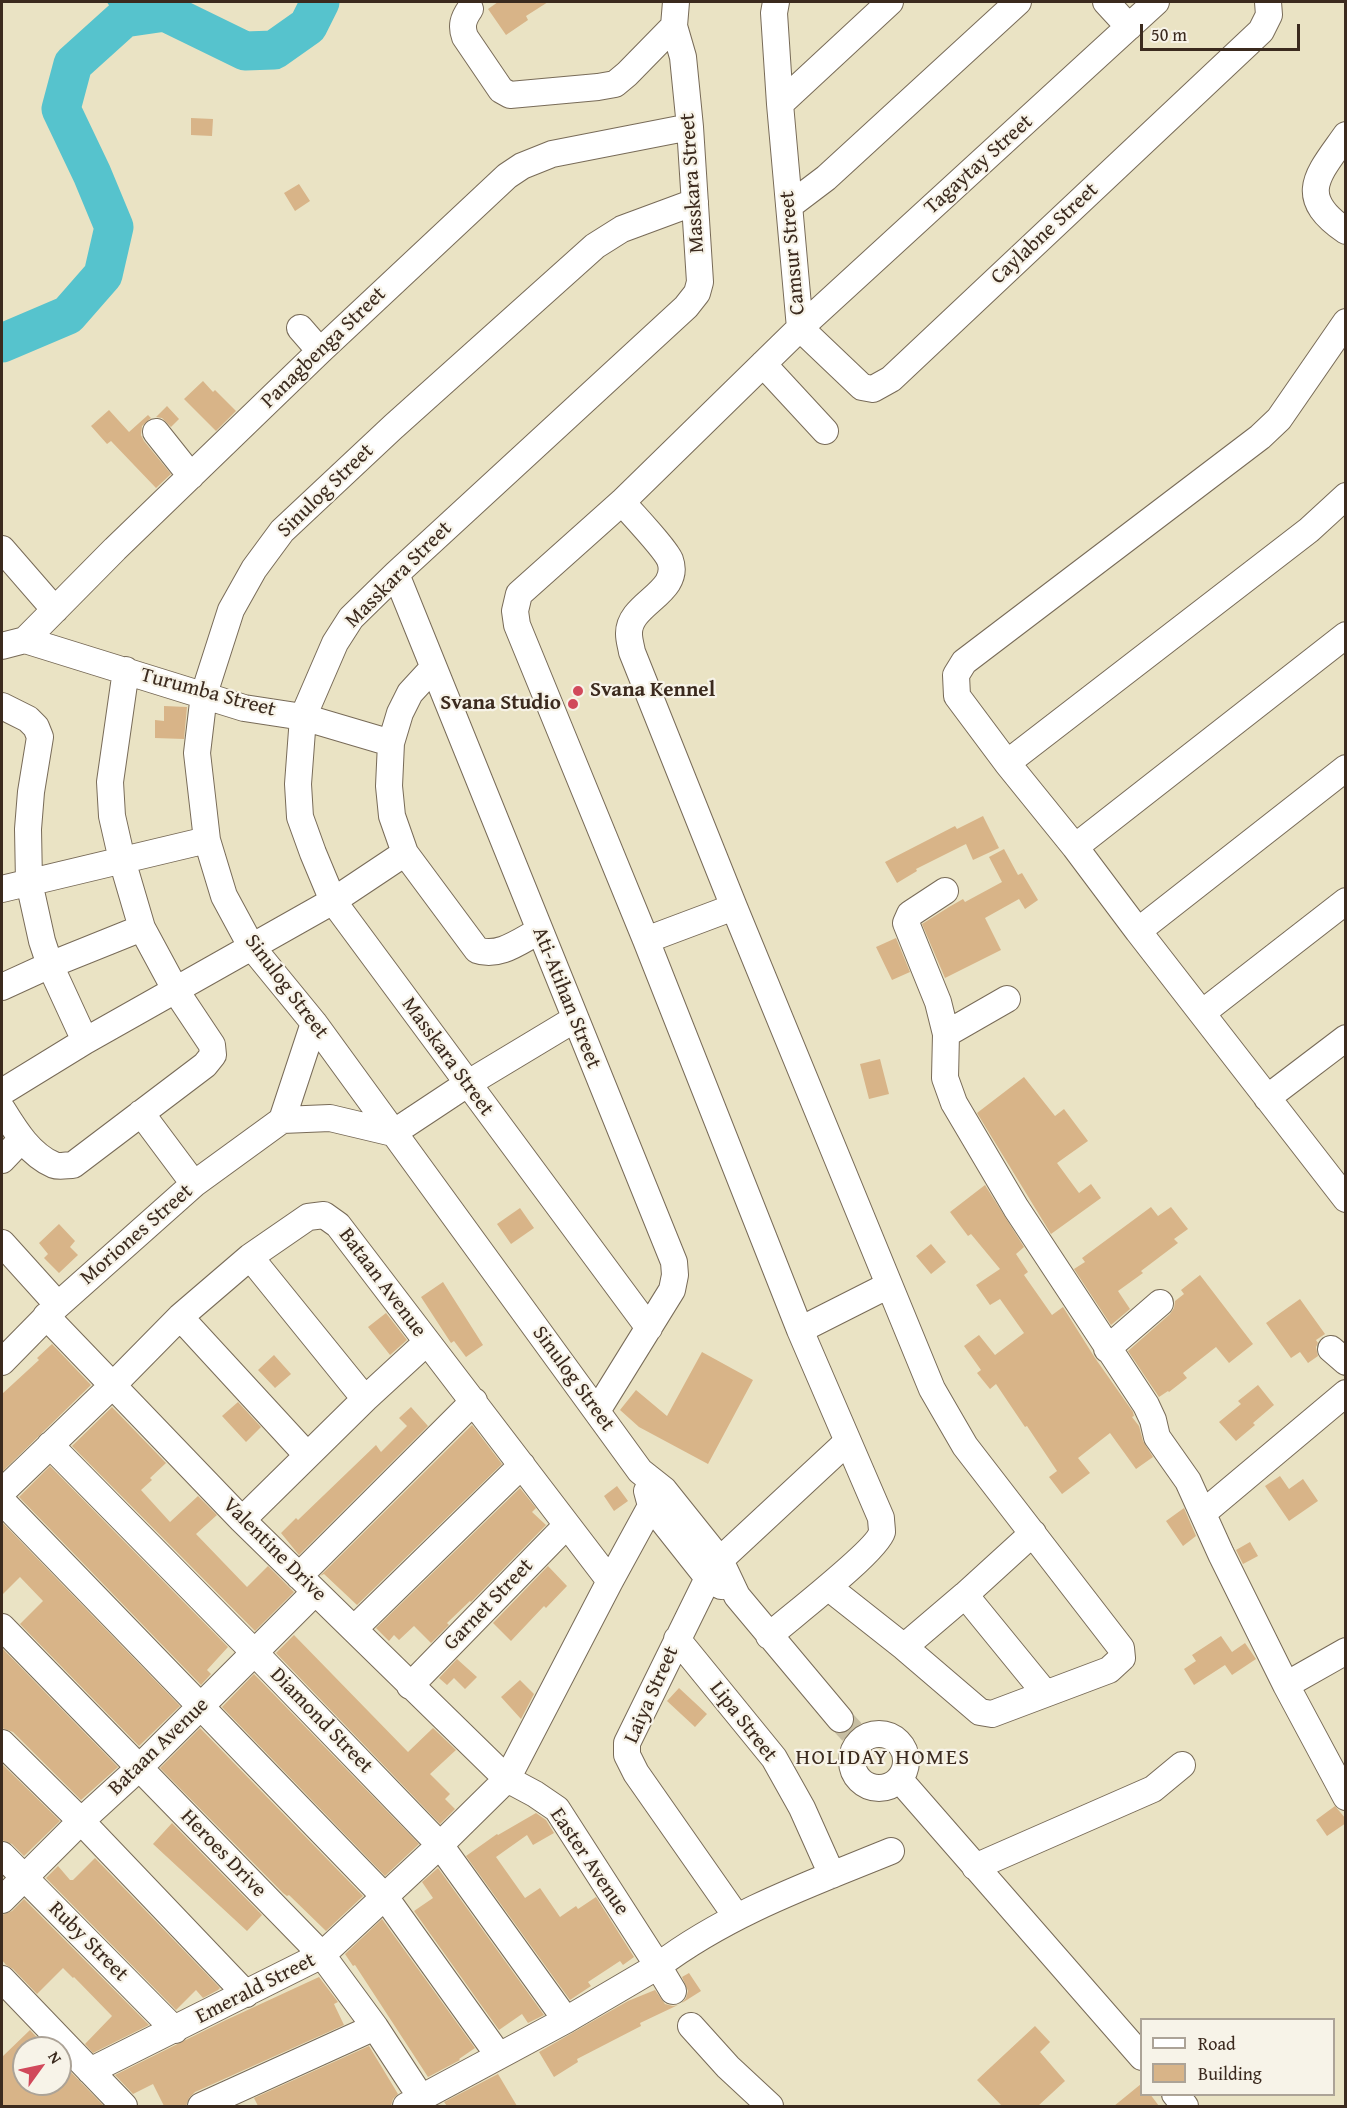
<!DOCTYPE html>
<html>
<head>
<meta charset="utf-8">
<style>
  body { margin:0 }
  #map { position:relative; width:1347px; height:2108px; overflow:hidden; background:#eae3c4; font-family:"Gentium Book Plus",serif }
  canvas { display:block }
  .frame { position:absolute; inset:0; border:3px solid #3b2a1e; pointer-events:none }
  .legend { position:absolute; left:1140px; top:2018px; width:195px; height:78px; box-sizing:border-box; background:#f7f3e8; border:2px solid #aca397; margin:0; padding:8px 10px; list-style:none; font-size:18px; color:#3b2a1e }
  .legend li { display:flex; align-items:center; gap:12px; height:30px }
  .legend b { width:30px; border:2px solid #aca397 }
  .north { position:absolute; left:12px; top:2036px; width:60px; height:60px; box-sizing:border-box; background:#f7f3e8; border:2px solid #aca397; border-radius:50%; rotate:57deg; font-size:16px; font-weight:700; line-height:24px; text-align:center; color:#3b2a1e }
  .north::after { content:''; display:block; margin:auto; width:21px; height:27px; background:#d1495b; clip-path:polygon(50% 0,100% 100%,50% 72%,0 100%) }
  .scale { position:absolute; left:1140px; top:24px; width:160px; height:27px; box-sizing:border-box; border:3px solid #3b2a1e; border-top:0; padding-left:8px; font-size:18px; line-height:21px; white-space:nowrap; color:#3b2a1e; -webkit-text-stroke:4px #f7f3e8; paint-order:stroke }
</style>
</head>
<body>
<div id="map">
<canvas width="1347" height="2108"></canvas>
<div class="frame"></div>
<ul class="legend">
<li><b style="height:8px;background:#fff"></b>Road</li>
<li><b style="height:16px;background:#d8b488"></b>Building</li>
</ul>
<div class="north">N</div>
<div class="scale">50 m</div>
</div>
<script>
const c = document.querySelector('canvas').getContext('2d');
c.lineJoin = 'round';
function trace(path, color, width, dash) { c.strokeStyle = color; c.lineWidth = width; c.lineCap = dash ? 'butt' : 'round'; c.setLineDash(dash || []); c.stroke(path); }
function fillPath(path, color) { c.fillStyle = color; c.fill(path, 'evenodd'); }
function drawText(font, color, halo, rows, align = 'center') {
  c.font = font + ' "Gentium Book Plus",serif'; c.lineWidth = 4.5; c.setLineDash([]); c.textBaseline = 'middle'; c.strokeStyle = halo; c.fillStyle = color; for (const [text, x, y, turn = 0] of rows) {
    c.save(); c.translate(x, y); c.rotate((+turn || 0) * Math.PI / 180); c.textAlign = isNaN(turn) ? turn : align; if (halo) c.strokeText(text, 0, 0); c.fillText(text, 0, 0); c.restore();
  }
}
trace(new Path2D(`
  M111,2L124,18`), '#56c3cd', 7);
trace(new Path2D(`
  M2,343L68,315L103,275L114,227L92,174L61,109L73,64L124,18L165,12L245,51L274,50L308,26L320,2`), '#56c3cd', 39);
fillPath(new Path2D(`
  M498,2H548L526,16L528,20L506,35L488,9Z
  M191,118L213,119L212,136L191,135Z
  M299,184L310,201L295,211L284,193Z
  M203,381L213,392L215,390L236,411L216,431L184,399Z
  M167,406L179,419L171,427L162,418L156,417Z
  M109,410L129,432L148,415L151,418L142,426L141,435L144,441L171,474L156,488L111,441L107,444L91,426Z
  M164,706L187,707L184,739L155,738V720L164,721Z
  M983,816L999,848L973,860L966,844L916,869L917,871L897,883L885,862L955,826L957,829Z
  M1004,849L1018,875L1022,873L1038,900L1025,909L1019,899L985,918L1001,950L945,978L922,924L949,907L963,899L965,902L1002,882L989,857Z
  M896,938L910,972L892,980L876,947Z
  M880,1059L889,1094L869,1099L860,1064Z
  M1024,1077L1055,1116L1064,1109L1088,1141L1057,1163L1079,1193L1091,1184L1101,1198L1051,1234L977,1113Z
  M985,1185L1024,1247L1016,1254L1028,1272L1024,1275L1052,1315L1063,1307L1095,1358L1133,1412L1134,1416L1132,1417L1139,1426L1143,1441L1153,1457L1136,1469L1110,1433L1078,1458L1090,1473L1062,1494L1049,1477L1057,1471L1027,1426L1025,1427L996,1384L990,1389L977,1373L981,1370L964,1346L979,1335L995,1355L1024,1333L1000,1299L990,1305L976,1285L1000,1269L971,1234L968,1236L950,1212Z
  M1151,1207L1158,1216L1171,1207L1188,1229L1174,1239L1178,1243L1141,1271L1143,1273L1118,1291L1130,1309L1111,1325L1074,1269L1085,1262L1082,1258Z
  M520,1208L534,1228L511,1244L497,1224Z
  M59,1224L75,1241L70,1247L78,1255L59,1273L44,1258L48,1254L39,1243Z
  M931,1244L946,1262L931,1274L916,1256Z
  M1200,1275L1253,1344L1229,1363L1216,1347L1183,1373L1187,1378L1169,1392L1168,1391L1159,1397L1128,1351L1170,1314L1174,1308L1175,1301L1184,1294L1181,1290Z
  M443,1282L483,1345L466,1357L454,1341L451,1343L421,1297Z
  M1300,1299L1325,1334L1316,1340L1318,1343L1316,1347L1318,1356L1308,1363L1300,1352L1291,1358L1266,1323Z
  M386,1313L407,1340L390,1355L368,1327Z
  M52,1344L91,1385L2,1472V1394L39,1360L37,1358Z
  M702,1352L753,1380L708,1464L639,1427L620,1410L636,1390L667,1416Z
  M274,1355L291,1374L275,1388L258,1370Z
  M1258,1385L1274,1405L1253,1423L1255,1425L1236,1441L1219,1422L1241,1404L1238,1401Z
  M238,1402L261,1427L246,1442L222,1416Z
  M112,1407L166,1463L150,1478L152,1480L141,1490L170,1522L198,1496L217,1515L196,1534L247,1587L268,1566L294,1592L255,1631L72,1446Z
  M411,1407L428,1426L299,1555L281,1533L296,1518L298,1520L376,1445L381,1452L407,1426L399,1418Z
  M472,1425L502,1464L357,1605L324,1574L320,1576Z
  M50,1466L228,1647L207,1670L211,1674L201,1685L19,1497Z
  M1280,1476L1289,1489L1303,1479L1318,1501L1289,1521L1265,1486Z
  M617,1486L628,1501L614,1511L604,1496Z
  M520,1488L536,1508L532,1512L546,1525L471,1602L470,1601L447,1623L449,1625L431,1643L414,1626L399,1640L394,1635L389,1641L376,1628Z
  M1184,1508L1196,1536L1183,1546L1166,1521Z
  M2,1522L180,1706L139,1746L20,1624L43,1601L20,1577L2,1595Z
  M1250,1542L1258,1556L1243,1564L1236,1550Z
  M548,1566L567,1586L546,1608L544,1606L511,1641L493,1623Z
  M294,1635L408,1752L433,1728L456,1750L430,1774L450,1794L445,1799L455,1809L440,1824L276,1653Z
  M1221,1636L1232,1652L1245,1643L1256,1659L1232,1675L1225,1665L1194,1685L1184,1669L1196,1661L1192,1655Z
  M2,1648L118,1767L81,1800L13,1732L2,1728Z
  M457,1659L477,1677L465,1689L454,1678L447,1685L439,1678Z
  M254,1674L419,1844L385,1876L222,1707Z
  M520,1680L534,1694L521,1719L501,1697Z
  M679,1688L707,1714L695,1727L667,1701Z
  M200,1728L363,1896L326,1931L289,1895L287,1896L283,1893L160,1768Z
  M2,1764L60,1821L24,1856L12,1844L2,1840Z
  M1335,1806L1346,1819V1823L1327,1836L1316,1820Z
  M536,1813L546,1820L554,1833L533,1845L527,1835L496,1857L525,1898L540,1888L560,1917L576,1906L578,1909L596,1897L634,1957L623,1965L620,1961L588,1982L591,1986L570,2000L466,1856L497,1834L498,1835Z
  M172,1823L262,1915L247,1931L153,1844Z
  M95,1858L220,1988L218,1990L203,1998L196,1990L176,2010L46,1878L58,1866L70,1880H73Z
  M438,1868L544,2015L528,2023L522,2014L499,2030L414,1911L433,1898L422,1882Z
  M24,1899L149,2025L93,2053L85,2044L112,2016L74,1977L73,1978L63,1968L37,1994L13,1969L6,1965L2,1960V1915L12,1911Z
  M382,1919L475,2048L459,2059L460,2060L428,2077L355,1965L353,1966L345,1954Z
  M689,1973L701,1991L682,2003L686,1998L688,1991L682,1977Z
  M319,1977L338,2002L334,2004L344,2025L195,2092L189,2098L186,2106H164L153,2084L133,2094L115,2075L226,2020Z
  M655,1990L665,2004L673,2006L678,2005L640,2023L641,2026L577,2059L578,2062L554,2077L539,2052L628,2001Z
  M1035,2026L1050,2042L1040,2052L1065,2081L1038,2106H1002L977,2080Z
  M30,2030L47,2048H24V2084H60V2068L64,2065L104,2106H2V2057Z
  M369,2046L398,2094L393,2099L391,2106H258L254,2098Z
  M498,2074L517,2106H447L444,2102Z
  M1141,2084L1142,2094H1150L1159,2106H1114Z`), '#d8b488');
trace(new Path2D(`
  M840,1719L852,1732`), '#c7bea3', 26, [26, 13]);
const minor = new Path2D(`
  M1106,2L1129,27
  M1156,2L800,328L862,387L873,389L891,379L1261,31L1269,15L1268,2
  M470,9C463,19 461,26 465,37L501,90L510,95L598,87L615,84L627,74L674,26L676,2
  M780,104L890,2
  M1346,135C1318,175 1295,196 1346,231
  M695,202L622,229L595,246L393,427L282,531L254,569L231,610L204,694L197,753L207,840L224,896L251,946L314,1023L640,1471L664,1490L720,1560L737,1596L840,1719
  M789,206L826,178L1018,2
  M300,328L320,351
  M763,364L825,431
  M156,432L191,476
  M622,502C632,514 665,548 670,560C682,593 628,603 629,634C629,640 631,646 632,652L734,907L932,1389L965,1446L1121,1648L1122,1658L1109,1670L992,1714L980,1712L904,1647L828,1587
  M2,549L55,610
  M396,574L674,1262L675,1275L672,1290L597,1411
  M25,640L244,708L303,717L391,743
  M2,646L25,640L115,549L320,351L507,176L522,166L552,154L690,127
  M433,668L410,693L400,713L391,743L389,786L392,816L405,853L477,950C499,958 520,941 539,931
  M2,706L28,719L36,727L40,737L31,792L28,829L29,882L42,941L50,965L85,1041
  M1007,763L1309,530L1346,496
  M1346,768L1138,931L1346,1199
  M1075,847L1346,635
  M2,889L207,840
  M945,891L910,914L906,923L938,1002L946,1034L945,1078L954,1103L1016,1208L1146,1405L1153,1420L1157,1437L1188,1481L1221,1554L1286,1685L1346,1797
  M1138,931L1075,847L1007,763L957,696L956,675L964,662L1260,437L1279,419L1346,322
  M646,940L734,907
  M2,987L50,965L142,928
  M1202,1013L1346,901
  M946,1034L1007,999
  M2,1092L85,1041L333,901L405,853
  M1267,1098L1346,1038
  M2,1109C15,1130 30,1155 54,1165C59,1167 67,1165 73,1165L205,1065L213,1055L212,1045L176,991L142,928L122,860L112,816L110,782L126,670
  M141,1113L194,1184
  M282,1120L330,1118L393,1133L467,1084L575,1019
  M2,1160L21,1140
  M2,1243L58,1305
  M250,1257L365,1399
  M46,1316L242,1520L507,1779L440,1845L322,1955L90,2071
  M180,1317L307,1455
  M649,1328L333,901L313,853L300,817L298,784L303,717L335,643L351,618L396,574L686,307L697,293L700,282L690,127L683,57L674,26
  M800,1330L889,1285
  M1107,1349L1160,1303
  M1331,1349L1346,1362
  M2,1362L58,1305L194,1184L282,1120L314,1023
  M50,1445L255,1653L440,1845L566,2020
  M647,1491L651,1506L708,1578L721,1586
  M2,1492L113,1385L180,1317L250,1257L308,1217L324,1215L338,1225L610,1581
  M2,1501L385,1897L499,2056
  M1203,1513L1346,1393
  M242,1520L365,1399L427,1342
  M299,1576L474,1401
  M965,1595L1045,1693
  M2,1627L322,1955L375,2027L422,2099
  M354,1629L522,1465
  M769,1636C788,1619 877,1551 882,1532C882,1528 881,1522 881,1518L800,1330L646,940L517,625L515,611L519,594L622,502L800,328L780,104L774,13L776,2
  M677,1639L774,1758L802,1808L832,1875
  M904,1647L965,1595L1033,1533
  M1286,1685L1346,1651
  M410,1686L567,1525
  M852 1761a27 27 0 1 1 54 0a27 27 0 1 1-54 0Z
  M2,1743L81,1821L246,1994
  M900,1780L1142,2057
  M2,1855L175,2030
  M975,1867L1153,1789L1182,1765
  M2,1900L81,1821L139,1768L315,1592
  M736,1916L636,1773L627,1755V1743L708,1578L720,1560L847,1442
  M2,1979L124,2106
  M673,1991L658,1966C728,1913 810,1884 891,1851
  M691,2026L728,2067L770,2106
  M1175,2094L1185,2106
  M201,2106L375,2027
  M406,2106L566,2020L658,1966L557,1809L535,1794L507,1779L610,1581L651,1506L664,1490`);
trace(minor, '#786b58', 28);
trace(minor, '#fff', 26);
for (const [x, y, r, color] of [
  [578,691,6,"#d1495b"],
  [573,704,6,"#d1495b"]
]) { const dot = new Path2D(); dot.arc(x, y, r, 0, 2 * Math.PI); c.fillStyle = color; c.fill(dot); trace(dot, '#f7f3e8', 2); }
drawText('21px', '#3b2a1e', '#f7f3e8', [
  ["Tagaytay Street",979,165,-42],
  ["Masskara Street",693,183,-94],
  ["Caylabne Street",1045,234,-43],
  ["Camsur Street",793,253,-95],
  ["Panagbenga Street",324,348,-44],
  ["Sinulog Street",326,491,-44],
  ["Masskara Street",399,575,-45],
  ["Turumba Street",208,693,15],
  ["Sinulog Street",286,987,53],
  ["Ati-Atihan Street",566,998,68],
  ["Masskara Street",447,1057,54],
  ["Moriones Street",137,1235,-41],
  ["Bataan Avenue",382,1283,53],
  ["Sinulog Street",573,1379,54],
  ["Valentine Drive",274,1550,45],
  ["Garnet Street",489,1605,-46],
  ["Laiya Street",652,1695,-66],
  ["Diamond Street",321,1721,46],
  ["Lipa Street",743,1722,52],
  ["Bataan Avenue",159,1747,-44],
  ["Heroes Drive",223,1854,46],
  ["Easter Avenue",589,1862,56],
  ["Ruby Street",88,1942,45],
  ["Emerald Street",256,1989,-27]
]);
drawText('bold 21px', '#3b2a1e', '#f7f3e8', [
  ["Svana Kennel",590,691],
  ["Svana Studio",561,704,"right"]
], 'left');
c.letterSpacing = '1.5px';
drawText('22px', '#3b2a1e', '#f7f3e8', [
  ["HOLIDAY HOMES",883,1758]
]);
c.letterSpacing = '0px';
</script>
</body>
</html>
